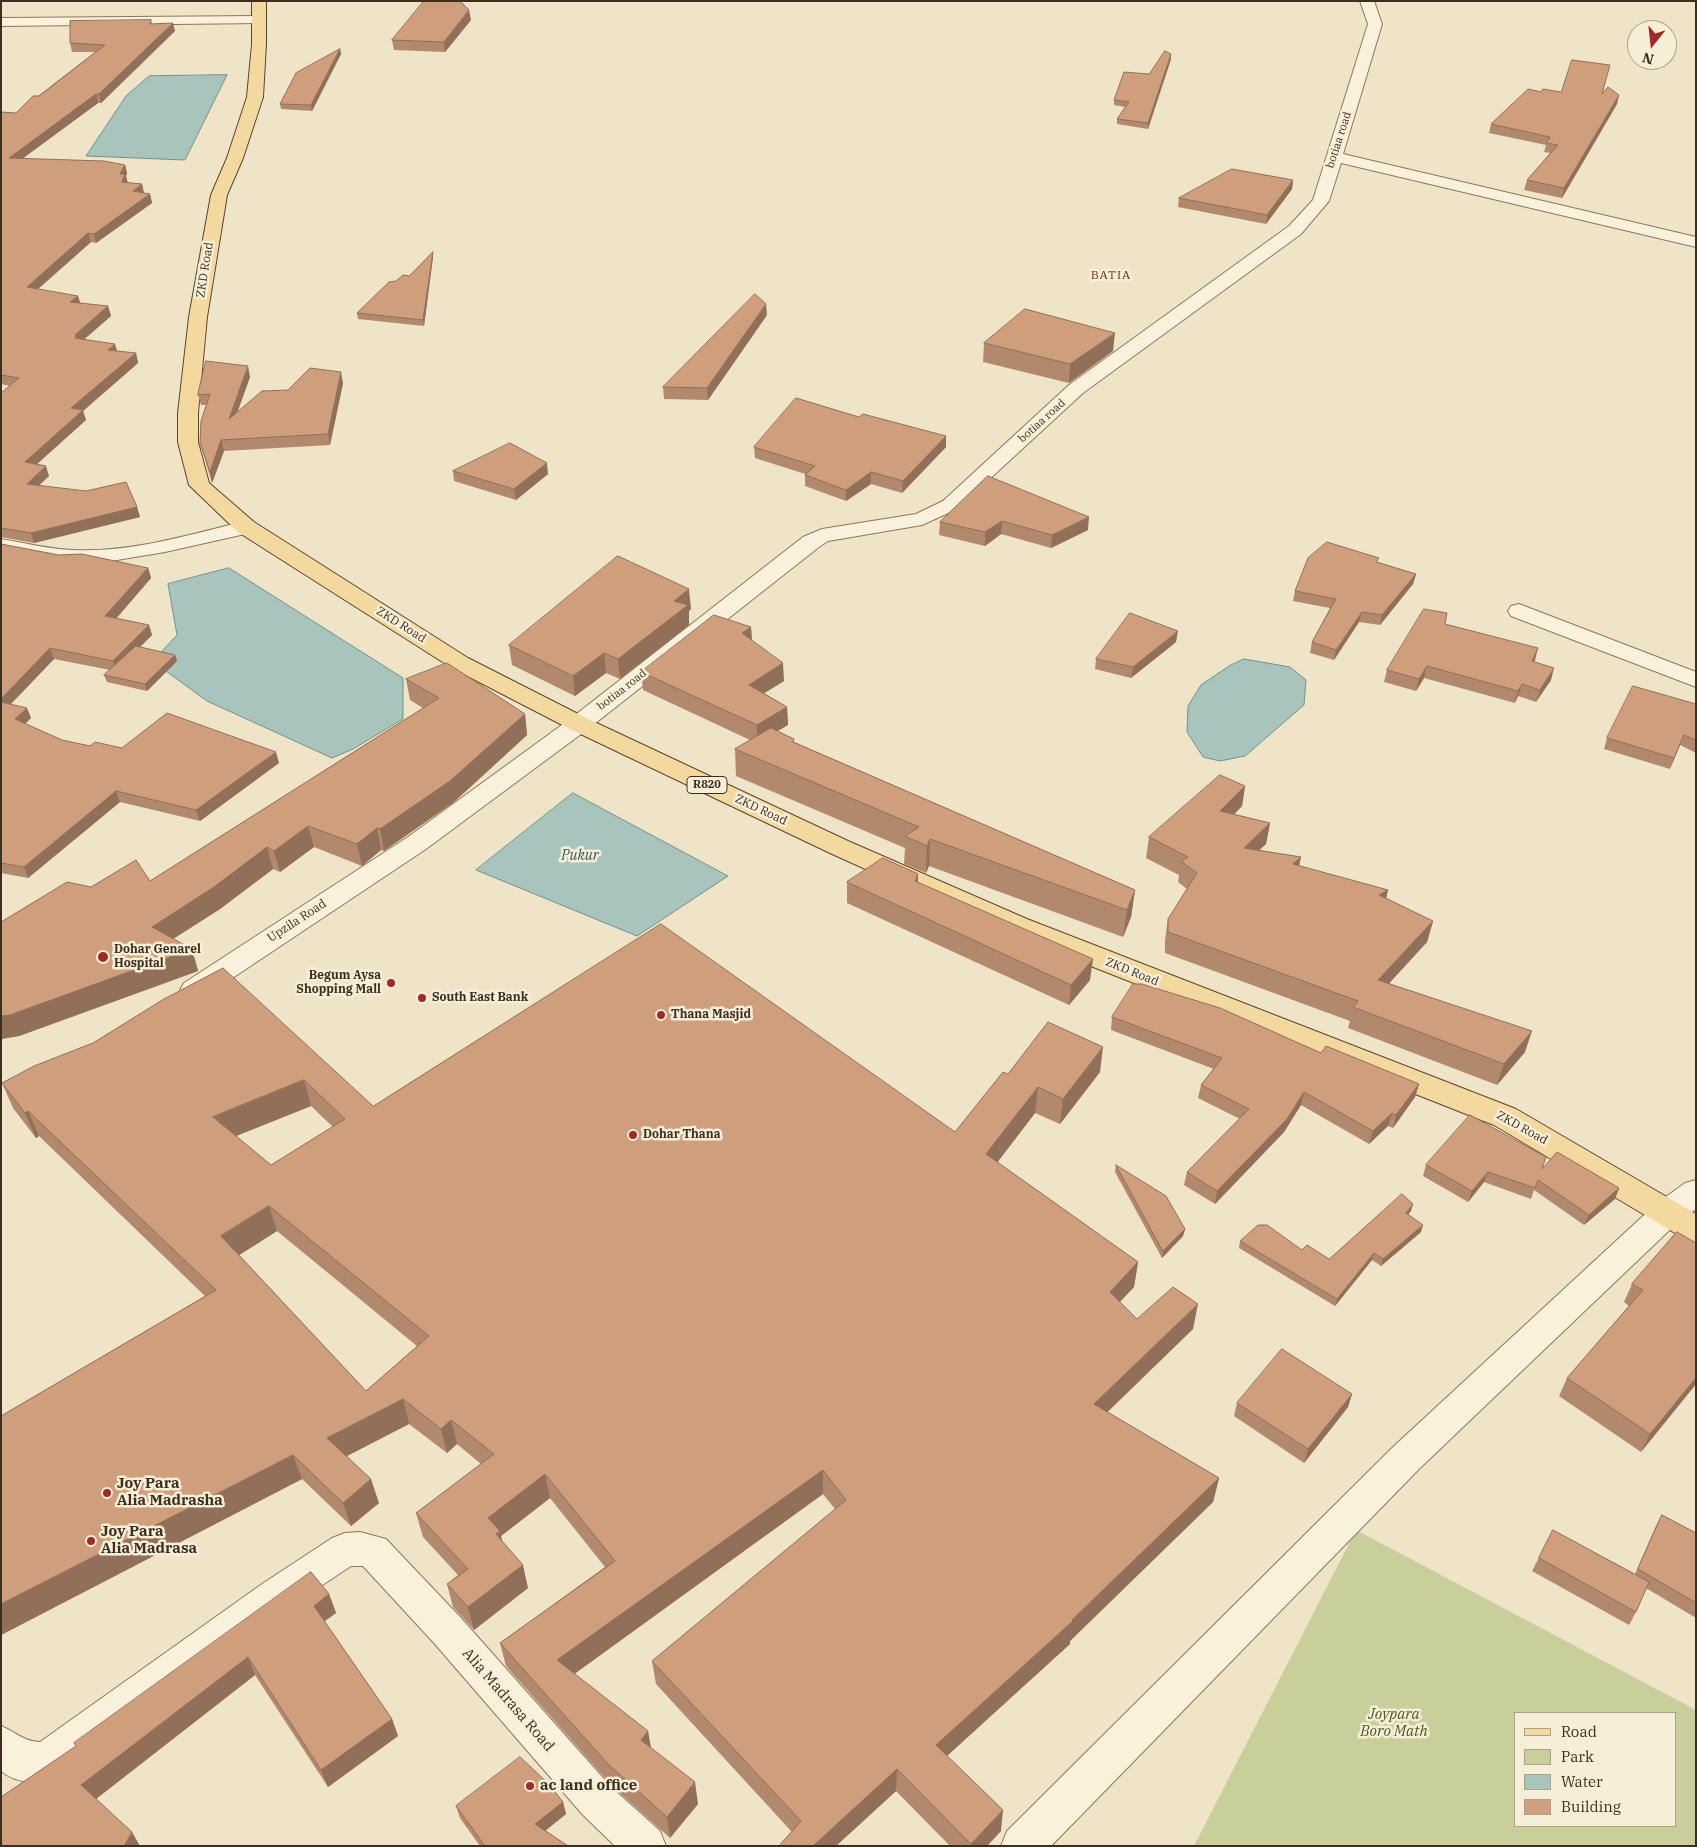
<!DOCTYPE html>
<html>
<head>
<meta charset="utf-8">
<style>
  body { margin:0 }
  #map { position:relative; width:1697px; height:1847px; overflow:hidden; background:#f0e4c8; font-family:"IBM Plex Serif",serif }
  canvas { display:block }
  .frame { position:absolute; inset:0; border:2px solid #3d2e20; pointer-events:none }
  .legend { position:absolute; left:1514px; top:1712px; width:162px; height:115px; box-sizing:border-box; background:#f7eed8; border:1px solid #ada18e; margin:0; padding:6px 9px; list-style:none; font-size:15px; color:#3d2e20 }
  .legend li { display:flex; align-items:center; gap:10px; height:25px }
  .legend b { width:25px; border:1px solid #ada18e }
  .north { position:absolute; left:1627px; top:20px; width:50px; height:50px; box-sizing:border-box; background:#f7eed8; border:1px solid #ada18e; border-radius:50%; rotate:196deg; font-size:14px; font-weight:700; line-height:20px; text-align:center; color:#3d2e20 }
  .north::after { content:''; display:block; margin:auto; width:18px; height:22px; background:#9e2a2b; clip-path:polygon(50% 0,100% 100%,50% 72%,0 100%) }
</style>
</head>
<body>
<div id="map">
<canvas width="1697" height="1847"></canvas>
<div class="frame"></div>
<ul class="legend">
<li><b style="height:6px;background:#f3d9a0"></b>Road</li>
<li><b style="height:14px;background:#c9cf9b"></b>Park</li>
<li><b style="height:14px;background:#a9c4bc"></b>Water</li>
<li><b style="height:14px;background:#cf9f7d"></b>Building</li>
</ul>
<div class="north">N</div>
</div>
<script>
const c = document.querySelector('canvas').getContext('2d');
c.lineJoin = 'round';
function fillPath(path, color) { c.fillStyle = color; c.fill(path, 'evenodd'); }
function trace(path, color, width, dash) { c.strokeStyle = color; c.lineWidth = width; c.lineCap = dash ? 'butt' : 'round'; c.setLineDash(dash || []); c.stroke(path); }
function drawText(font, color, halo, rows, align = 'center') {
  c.font = font + ' "IBM Plex Serif",serif'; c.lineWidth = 5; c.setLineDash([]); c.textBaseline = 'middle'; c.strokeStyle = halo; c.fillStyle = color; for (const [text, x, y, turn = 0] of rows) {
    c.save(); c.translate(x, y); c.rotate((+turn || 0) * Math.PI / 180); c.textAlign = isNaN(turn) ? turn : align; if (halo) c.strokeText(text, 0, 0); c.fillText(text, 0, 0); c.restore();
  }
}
fillPath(new Path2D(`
  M1356,1530L1696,1710V1846H1194ZM1516,1713H1676V1826H1516Z`), '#c9cf9b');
const water = new Path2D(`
  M227,75L185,160L86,156L126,96L149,76Z
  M229,568L403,678V719L353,749L332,758L207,701L163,669L162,651L177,635L168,584Z
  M1244,659L1290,667L1306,680L1304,705L1245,756L1220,761L1203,757L1187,732L1188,706L1201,685L1229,666Z
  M573,793L728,876L637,936L476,870Z`);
fillPath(water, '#a9c4bc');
trace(water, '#6f938a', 1);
const minor = new Path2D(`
  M1360,1H1374L1382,24L1343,154L1696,237V247L1341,163L1329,201L1301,234L1083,393L957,509L922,525L828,541L819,547L588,729L426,849L204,997L194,1000L184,997L180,990L184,983L408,837L570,719L803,537L822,529L916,514L943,501L1069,385L1289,226L1313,200L1368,24Z
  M258,16L263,17L265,20L263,23L1,26V18Z
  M246,521L254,522L257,527L254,532L165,552L105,562L63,563L1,552V539C25,543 49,549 73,550C131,553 191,534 246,521Z
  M1519,604L1696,672V687L1511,616L1508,611L1511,606Z
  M1696,1180V1209L1678,1222L1419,1469L1051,1846H1001L1007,1831L1393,1447L1656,1204L1685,1183Z
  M360,1532L386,1539L460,1617L611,1787L660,1831L666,1846H615L583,1815L434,1643L363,1566H351L288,1608L60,1776C41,1784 18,1785 1,1771V1726C18,1733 22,1741 40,1742L262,1584L332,1538L345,1533Z`);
const major = new Path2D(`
  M252,1H266V44L263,97L243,158L227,195L207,317L198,413V442L209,483L254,522L468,658L588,719L848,841L1027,919L1516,1109L1696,1214V1243L1685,1239L1494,1125L1007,933L830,853L570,729L452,668L238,532L189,485L178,442V413L189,317L211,195L227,158L247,97L252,44Z`);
trace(minor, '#8d765c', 2);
trace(major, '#5b4430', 2);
fillPath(minor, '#faf1dc');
fillPath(major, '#f3d9a0');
fillPath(new Path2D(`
  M151,20L152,24L175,31L101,103H98L22,159L125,165L127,173L126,176L127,183L142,184L144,193L150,194L152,203L96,243L91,242L38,289L78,296L80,303L108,306L111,316L84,339L117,351L136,353L138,363L83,411L86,420L37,464L49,476L39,485L137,507L140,517L34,543L1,537V393L10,386L1,384V112L16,113L95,52H72L70,43Z
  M471,20L445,52L394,50L392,40Z
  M340,49L341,54L312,111L281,109L280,104Z
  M1171,54V59L1148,129L1117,124V119L1125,107L1114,105V100L1149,74Z
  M1541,92L1602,94L1619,95L1617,104L1562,198L1524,190L1527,180L1550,153L1544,152L1546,145L1489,133L1491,124Z
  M1293,180L1292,189L1266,224L1178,207L1179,198Z
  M433,252V257L424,326L358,319L357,313L396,281L409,276Z
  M767,315L708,400L664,399L663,387Z
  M984,343L1113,351L1069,383L983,362Z
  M250,377L238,411L288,390L343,383L330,445L224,451L212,483L200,443L206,405H201L198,395Z
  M859,417L946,436V447L902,493L871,484L846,501L805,486V474L755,458L754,447Z
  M453,471L548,474L516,500L454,481Z
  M988,476L1088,530L1051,548L1001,534L985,546L939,535L940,522Z
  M1,544L59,555L148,568L151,578L116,618L149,625L152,635L140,647L175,655L177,661L147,691L107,682L104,675L110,670L54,659L11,704L31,718L25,724L62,740L90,746L122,748L279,763L200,821L120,802L28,878L1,873Z
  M1378,562L1416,574L1413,584L1380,625L1359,622L1334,660L1310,653L1312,642L1330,608L1293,601L1295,591Z
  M691,609L689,611V625L620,679L606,673L575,696L512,665L509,645Z
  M1445,624L1534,662L1551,680L1536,702L1518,696L1515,703L1424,678L1416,691L1384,682L1387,670Z
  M751,627L752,640L784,681L764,693L787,707L788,725L777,731L794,739V742L1135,890L1131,917L1123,937L929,866L926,873L904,864L905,848L736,776L735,749L750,740L643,690L641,672Z
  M1176,642L1131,678L1095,669L1096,659Z
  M406,679L525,714L527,735L454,802L384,851L381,850L362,866L314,847L280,872L273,869L220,909L173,939L192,949L198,971L19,1036L1,1039V922L91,887L150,881L423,708L410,700Z
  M1696,704V753L1680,745L1670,769L1604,749L1607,738Z
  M1245,786L1242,806L1234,814L1270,823L1266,844L1259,850L1301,857L1299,866L1388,890L1386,898L1433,921L1427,942L1389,983L1525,1052L1497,1085L1348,1028L1350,1021L1165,953V940L1168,919L1187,889L1178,882L1179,875L1146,858L1149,837Z
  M847,882L918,883L1090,980L1069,1005L847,903Z
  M164,999L373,1106L955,1132L1008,1074L1100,1072L1060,1124L1035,1113L997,1162L1138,1262L1134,1287L1120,1302L1137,1319L1193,1329L1107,1412L1219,1478L1213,1502L1070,1641V1644L947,1755L1001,1831L987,1846H950L896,1791L836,1846H779L792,1832L656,1684L652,1661L835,1509L823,1494L574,1673L651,1748L698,1804L670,1838L612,1786L506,1666L500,1643L605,1567L550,1498L501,1536L502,1542L528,1588L474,1630L453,1607L447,1584L458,1575L423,1537L416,1513L481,1464L457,1444L447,1453L409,1424L347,1456L379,1503L351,1526L302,1479L1,1635V1416L205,1296L39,1136L36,1138L13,1108L2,1083L93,1043ZM311,1106L333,1127L271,1165L236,1136ZM277,1231L417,1346L366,1391L239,1255Z
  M1112,1017L1321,1053L1419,1084L1415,1097L1393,1128L1388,1126L1369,1144L1301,1105L1284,1132L1215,1204L1184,1185L1187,1172L1240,1119L1198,1098L1201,1085L1214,1069L1111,1030Z
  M1116,1165L1185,1229L1183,1236L1162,1258L1115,1172Z
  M1426,1165L1542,1169L1619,1188L1615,1199L1584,1225L1534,1190L1531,1199L1484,1182L1468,1202L1423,1176Z
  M1411,1211L1408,1214L1421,1232L1381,1266L1372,1260L1335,1306L1239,1248L1240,1241L1329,1259Z
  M1677,1232L1696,1384L1641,1452L1559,1396L1567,1378L1629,1306L1624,1302L1632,1284Z
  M1352,1394L1348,1407L1304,1463L1234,1416L1237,1403Z
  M1662,1515L1696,1533V1618L1646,1588L1636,1612L1629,1625L1532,1571L1553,1530L1635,1574L1656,1526Z
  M329,1594L336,1613L324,1621L392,1719L398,1736L328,1787L255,1675L96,1799L1,1846Z
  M563,1802L566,1814L545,1830L568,1846H480L460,1818L456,1806Z`), '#b2896c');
fillPath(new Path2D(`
  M469,10L471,20L445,52L444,42Z
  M173,23L175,31L101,103L99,94Z
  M340,49L341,54L312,111L311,105Z
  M1171,54V59L1148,129V123Z
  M96,94L98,103L11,167L9,158Z
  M1619,95L1617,104L1562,198L1564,188Z
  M125,165L127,173L126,176L128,183L125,191L120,174Z
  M1293,180L1292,189L1266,224L1267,215Z
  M142,184L144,193L133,191Z
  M150,194L152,203L96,243L94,234Z
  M88,233L91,242L30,296L27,287Z
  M433,252V257L424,326L423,320Z
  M78,296L81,306L70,302Z
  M766,304L767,315L708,400L707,388Z
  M108,306L111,316L80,343L77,347L75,335Z
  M1115,333L1113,351L1069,383L1070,364Z
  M115,344L118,354L108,350Z
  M136,353L138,363L83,411L86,420L28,472L25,462L71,408Z
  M248,366L250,377L231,429L229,419Z
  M341,372L343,383L330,445L328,434Z
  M946,436V447L902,493L903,481Z
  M221,440L224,451L212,483L210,472Z
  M547,463L548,474L516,500L514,489Z
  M46,466L49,476L30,494L27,484Z
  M871,472V484L846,501V490Z
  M137,507L140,517L34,543L31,533Z
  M1089,517L1088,530L1051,548L1052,535Z
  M1002,521L1001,534L985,546V532Z
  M148,568L151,578L109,627L105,616Z
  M1416,574L1413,584L1380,625L1382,615Z
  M689,589L691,609L689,611V625L620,679L618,659L674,601Z
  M1362,612L1359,622L1334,660L1336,650Z
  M149,625L152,635L116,671L113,661Z
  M751,627L752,644L742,633Z
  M1178,631L1176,642L1131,678L1133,667Z
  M50,648L54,659L3,712L1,708V699Z
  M1538,648L1535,660L1529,673L1532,661Z
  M604,653L606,673L575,696L573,676Z
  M175,655L177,661L147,691L145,684Z
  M783,663L784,681L750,702L749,685Z
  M1427,666L1424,678L1416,691L1419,679Z
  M1554,668L1551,680L1536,702L1540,690Z
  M1522,684L1518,696L1515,703L1518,691Z
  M787,707L788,725L757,743V725Z
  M27,708L31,718L18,730L15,719Z
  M525,714L527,735L454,802L384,851L380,829Z
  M1684,735L1680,745L1670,769L1674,758Z
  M276,752L279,763L200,821L196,810Z
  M1245,786L1242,806L1217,832L1220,811Z
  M116,791L120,802L28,878L24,867Z
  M1270,823L1266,844L1240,868L1244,848Z
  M308,826L314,847L280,872L274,851Z
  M377,828L381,850L362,866L357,844Z
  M930,839L929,866L926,873L927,846Z
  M267,847L273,869L220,909L159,948L152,927Z
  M1301,857L1296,878L1293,864Z
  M918,874V895L915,881Z
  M1135,890L1131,917L1123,937L1127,910Z
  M1388,890L1383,911L1379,895Z
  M1433,921L1427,942L1373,1001L1378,980Z
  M192,949L198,971L19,1036L1,1039V1016Z
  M1093,959L1090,980L1069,1005L1071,985Z
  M1532,1031L1525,1052L1497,1085L1504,1064Z
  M1103,1047L1100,1072L1060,1124L1063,1099Z
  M304,1080L311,1106L221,1142L213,1117Z
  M1419,1084L1415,1097L1393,1128L1396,1115Z
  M1038,1087L1035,1113L984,1180L986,1154Z
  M1304,1092L1301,1105L1284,1132L1215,1204L1217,1191Z
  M28,1111L39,1136L36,1138L25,1113Z
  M1392,1113L1388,1126L1369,1144L1373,1131Z
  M1488,1172L1484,1182L1468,1202L1472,1191Z
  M1619,1188L1615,1199L1584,1225L1589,1215Z
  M1413,1204L1411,1211L1404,1220L1406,1213Z
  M269,1206L277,1231L230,1261L221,1236Z
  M1423,1225L1421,1232L1381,1266L1383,1259Z
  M1185,1229L1183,1236L1162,1258L1163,1251Z
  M1374,1253L1372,1260L1335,1306L1337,1299Z
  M1138,1262L1134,1287L1106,1316L1110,1292Z
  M1198,1304L1193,1329L1090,1429L1094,1404Z
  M1696,1378V1384L1641,1452L1650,1434Z
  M1352,1394L1348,1407L1304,1463L1308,1449Z
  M403,1399L409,1424L335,1462L327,1438Z
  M451,1420L457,1444L447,1453L441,1429Z
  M293,1455L302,1479L1,1635V1604Z
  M823,1470V1494L562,1683L557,1660Z
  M545,1474L550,1498L501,1536L505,1555L488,1518Z
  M1219,1478L1213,1502L1070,1641V1644L935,1767L936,1745L1072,1620Z
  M371,1479L379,1503L351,1526L343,1503Z
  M523,1565L528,1588L474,1630L468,1607Z
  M329,1594L336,1613L321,1624L314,1606Z
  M248,1657L255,1675L92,1802L81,1785Z
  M392,1719L398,1736L328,1787L321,1770Z
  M648,1731L652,1753L641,1740Z
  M897,1769L896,1791L836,1846H813Z
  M695,1782L698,1804L670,1838L667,1817Z
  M563,1802L566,1814L539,1836L535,1824Z
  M1003,1810L1001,1831L987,1846H971V1844Z
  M132,1832L140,1846H124Z`), '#916f58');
const building = new Path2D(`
  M424,1H460L469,10L444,42L392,40Z
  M151,20L150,24L173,23L99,94H96L9,158L104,161L125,165L120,174H125L122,182L142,184L133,191L150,194L94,234L88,233L27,287L78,296L70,302L108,306L75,335H77L75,338L115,344L108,350L136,353L71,408L83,410L25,462L46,466L27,484L86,491L126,482L137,507L31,533L1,528V393L19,378L1,375V112L16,113L33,96H39L105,45L70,43V21Z
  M340,49L311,105L280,104L296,73Z
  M1165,51L1171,54L1148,123L1117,119L1129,102L1114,100L1124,72L1149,74Z
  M1572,60L1610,65L1602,94L1608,87L1619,95L1564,188L1527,180L1558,145L1546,143L1550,137L1491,124L1528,89L1541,92L1543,89L1561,92Z
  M1232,169L1293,180L1267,215L1179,198Z
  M433,252L423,320L357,313L389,282L396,281L403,275L409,276Z
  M755,294L766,304L707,388L663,387Z
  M1025,309L1115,333L1070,364L984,343Z
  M206,361L248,366L229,419L262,391L288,390L310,368L341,372L328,434L221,440L210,472L200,443L201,421L210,394L198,395Z
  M796,398L859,417L863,414L946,436L903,481L871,472L846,490L805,475L815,466L754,447Z
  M510,443L547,463L514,489L453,471Z
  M988,476L1089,517L1052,535L1002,521L985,532L940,522Z
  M1327,542L1379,558L1376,562L1416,574L1382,615L1362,612L1336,650L1312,642L1336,599L1295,591L1308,558Z
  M1,544L59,555L82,554L148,568L105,616L149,625L113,661L50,648L1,699Z
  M618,556L689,589L674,601L688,605L618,659L604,653L573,676L509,645Z
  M1424,609L1447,613L1445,624L1538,648L1532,661L1554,668L1540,690L1522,684L1518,691L1427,666L1419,679L1387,670Z
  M1130,613L1178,631L1133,667L1096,659Z
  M714,615L751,627L742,633L783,663L749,685L787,707L757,725L641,672Z
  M136,646L175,655L145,684L104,675Z
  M447,663L525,714L450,781L380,829L377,828L357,844L308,826L274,851L267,847L214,887L152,927L192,949L10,1015L1,1016V922L67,882L91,887L136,860L150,881L439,698L406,679Z
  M1633,686L1696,704V740L1684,735L1674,758L1607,738Z
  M1,702L27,708L15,719L62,740L90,746L95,742L122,748L167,713L276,752L196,810L116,791L24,867L1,863Z
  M771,728L794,739L793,742L1135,890L1127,910L930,839L927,846L905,836L919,827L735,749Z
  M1220,775L1245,786L1220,811L1270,823L1244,848L1301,857L1293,864L1388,890L1379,895L1433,921L1378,980L1532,1031L1504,1064L1353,1007L1358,1001L1168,932V919L1197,873L1181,861L1188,857L1149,837Z
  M883,858L918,874L915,881L1093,959L1071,985L847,882Z
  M661,924L955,1132L1003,1072L1008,1074L1048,1022L1103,1047L1063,1099L1038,1087L986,1154L1138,1262L1110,1292L1137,1319L1173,1287L1198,1304L1094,1404L1219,1478L1072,1620L1073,1621L936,1745L1003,1810L971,1844L897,1769L813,1846H779L801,1821L652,1661L846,1500L823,1470L557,1660L648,1731L641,1740L695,1782L667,1817L608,1764L500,1643L615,1561L545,1474L488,1518L500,1531L496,1534L523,1565L468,1607L447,1584L468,1569L416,1513L494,1454L451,1420L441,1429L403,1399L327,1438L371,1479L343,1503L293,1455L1,1604V1416L216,1290L28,1111L25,1113L2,1083L34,1066L93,1043L164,999L223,968L373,1106ZM304,1080L345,1119L271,1165L213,1117ZM269,1206L429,1336L366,1391L221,1236Z
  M1133,984H1142L1220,1008L1321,1053L1326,1046L1419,1084L1396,1115L1392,1113L1373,1131L1304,1092L1287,1119L1217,1191L1187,1172L1249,1109L1201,1085L1222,1058L1112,1017Z
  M1470,1115L1546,1157L1542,1169L1557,1152L1619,1188L1589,1215L1538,1180L1535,1188L1488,1172L1472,1191L1426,1165Z
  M1116,1165L1166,1196L1185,1229L1163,1251Z
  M1402,1194L1413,1204L1406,1213L1423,1225L1383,1259L1374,1253L1337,1299L1240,1241L1258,1225H1267L1302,1250L1307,1245L1329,1259Z
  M1677,1232L1696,1243V1378L1650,1434L1567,1378L1643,1290L1632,1284Z
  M1282,1349L1352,1394L1308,1449L1237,1403Z
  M1662,1515L1696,1533V1603L1638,1569Z
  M1553,1530L1649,1582L1636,1612L1539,1558Z
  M311,1572L329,1594L314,1606L392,1719L321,1770L248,1657L81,1785L132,1832L124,1846H1V1797L76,1746L74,1743Z
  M520,1757L549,1784L563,1802L535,1824L568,1846H485L456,1806Z`);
fillPath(building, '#cf9f7d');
trace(building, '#916f58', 1);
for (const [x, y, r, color] of [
  [103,957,6,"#9e2a2b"],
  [391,983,5,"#9e2a2b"],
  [422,998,5,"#9e2a2b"],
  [661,1015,5,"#9e2a2b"],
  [633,1135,5,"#9e2a2b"],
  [107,1493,5,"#9e2a2b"],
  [91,1541,5,"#9e2a2b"],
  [530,1786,5,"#9e2a2b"]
]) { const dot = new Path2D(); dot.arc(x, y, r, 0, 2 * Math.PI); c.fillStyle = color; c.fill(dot); trace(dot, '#f7eed8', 2); }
drawText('11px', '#3d2e20', '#f7eed8', [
  ["botiaa road",1339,140,-72],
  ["botiaa road",1042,421,-42],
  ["botiaa road",622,690,-38]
]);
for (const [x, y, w] of [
  [707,785,40]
]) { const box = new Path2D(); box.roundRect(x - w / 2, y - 8.5, w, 17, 4); c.fillStyle = '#f7eed8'; c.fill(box); trace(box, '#3d2e20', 1); }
drawText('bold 11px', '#3d2e20', null, [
  ["R820",707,785]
]);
drawText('12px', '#3d2e20', '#f7eed8', [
  ["ZKD Road",205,270,-81],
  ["ZKD Road",401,625,32],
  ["ZKD Road",761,810,25],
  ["Upzila Road",297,921,-33],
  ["ZKD Road",1132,972,22],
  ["ZKD Road",1522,1128,29]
]);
c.letterSpacing = '1px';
drawText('12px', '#6b2e1e', '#f7eed8', [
  ["BATIA",1111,276]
]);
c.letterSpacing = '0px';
drawText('bold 12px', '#3d2e20', '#f7eed8', [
  ["Dohar Genarel",114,950],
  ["Hospital",114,964],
  ["Begum Aysa",381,976,"right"],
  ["Shopping Mall",381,990,"right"],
  ["South East Bank",432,998],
  ["Thana Masjid",671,1015],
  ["Dohar Thana",643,1135]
], 'left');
drawText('italic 14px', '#2f5d5a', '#f7eed8', [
  ["Pukur",580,856]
]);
drawText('bold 15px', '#3d2e20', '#f7eed8', [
  ["Joy Para",117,1484],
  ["Alia Madrasha",117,1501],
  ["Joy Para",101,1532],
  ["Alia Madrasa",101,1549],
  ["ac land office",540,1786]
], 'left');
drawText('15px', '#3d2e20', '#f7eed8', [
  ["Alia Madrasa Road",508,1700,49]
]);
drawText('italic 15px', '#4d5a26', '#f7eed8', [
  ["Joypara",1394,1715],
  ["Boro Math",1394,1732]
]);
</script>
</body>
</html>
